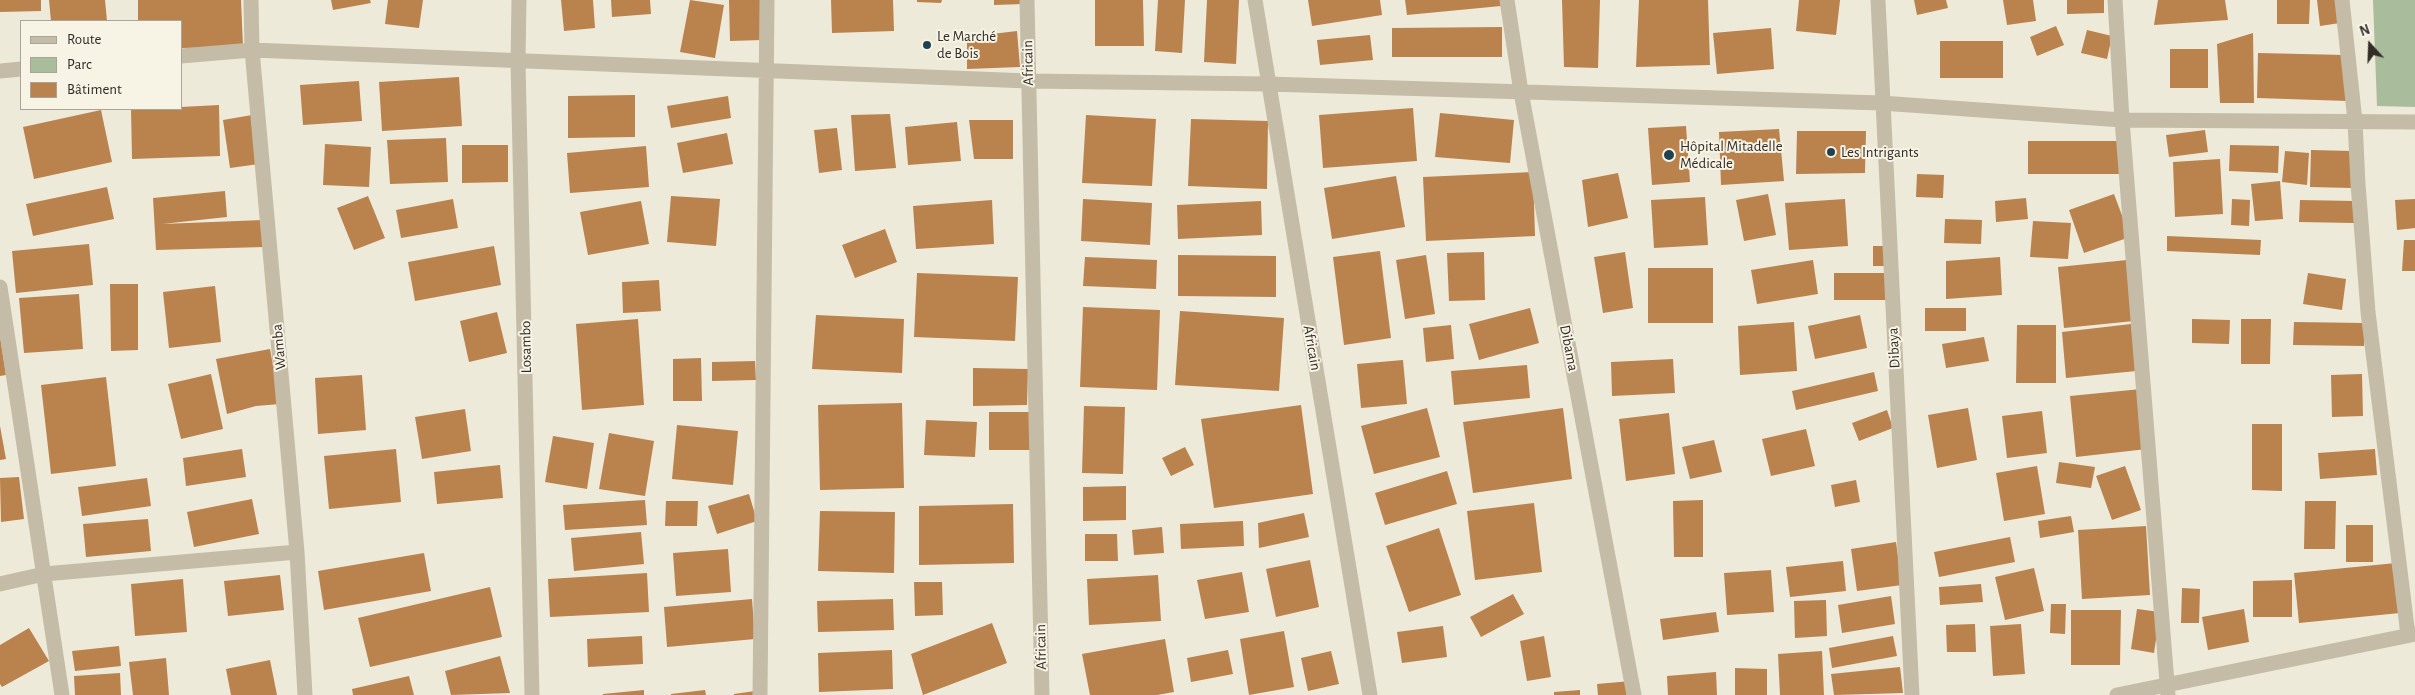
<!DOCTYPE html>
<html>
<head>
<meta charset="utf-8">
<style>
  body { margin:0 }
  #map { position:relative; width:2415px; height:695px; overflow:hidden; background:#eeeada; font-family:"Alegreya Sans",sans-serif }
  canvas { display:block }
  .legend { position:absolute; left:20px; top:20px; width:162px; height:90px; box-sizing:border-box; background:#f7f3e5; border:1px solid #a8a499; margin:0; padding:6px 9px; list-style:none; font-size:15px; color:#322d27 }
  .legend li { display:flex; align-items:center; gap:10px; height:25px }
  .legend b { width:25px; border:1px solid #a8a499 }
  .north { position:absolute; left:2345px; top:20px; width:50px; height:50px; -webkit-text-stroke:4px #f7f3e5; paint-order:stroke; rotate:340deg; font-size:14px; font-weight:700; line-height:20px; text-align:center; color:#322d27 }
  .north::after { content:''; display:block; margin:auto; width:18px; height:22px; background:#322d27; clip-path:polygon(50% 0,100% 100%,50% 72%,0 100%) }
</style>
</head>
<body>
<div id="map">
<canvas width="2415" height="695"></canvas>
<ul class="legend">
<li><b style="height:6px;background:#c5bca7"></b>Route</li>
<li><b style="height:14px;background:#a9bc9b"></b>Parc</li>
<li><b style="height:14px;background:#ba824c"></b>Bâtiment</li>
</ul>
<div class="north">N</div>
</div>
<script>
const c = document.querySelector('canvas').getContext('2d');
c.lineJoin = 'round';
function fillPath(path, color) { c.fillStyle = color; c.fill(path, 'evenodd'); }
function trace(path, color, width, dash) { c.strokeStyle = color; c.lineWidth = width; c.lineCap = dash ? 'butt' : 'round'; c.setLineDash(dash || []); c.stroke(path); }
function drawText(font, color, halo, rows, align = 'center') {
  c.font = font + ' "Alegreya Sans",sans-serif'; c.lineWidth = 4; c.setLineDash([]); c.textBaseline = 'middle'; c.strokeStyle = halo; c.fillStyle = color; for (const [text, x, y, turn = 0] of rows) {
    c.save(); c.translate(x, y); c.rotate((+turn || 0) * Math.PI / 180); c.textAlign = isNaN(turn) ? turn : align; if (halo) c.strokeText(text, 0, 0); c.fillText(text, 0, 0); c.restore();
  }
}
fillPath(new Path2D(`
  M2373,0H2415V107L2377,106Z`), '#a9bc9b');
fillPath(new Path2D(`
  M0,0H41V11L0,12Z
  M49,0H105L107,21H51Z
  M138,0H241L243,47L181,48V21H138Z
  M331,0H370L371,3L333,10Z
  M388,0H423L419,28L385,24Z
  M561,0H593L595,28L564,31Z
  M611,0H650L651,14L612,17Z
  M690,0L724,5L715,58L680,52Z
  M729,0H761L762,40L730,41Z
  M831,0H893L894,31L832,33Z
  M917,0H942L941,3L917,2Z
  M994,0H1024V4L994,5Z
  M1095,0H1143L1144,46H1095Z
  M1158,0H1185L1182,53L1155,51Z
  M1207,0H1239L1236,64L1204,62Z
  M1308,0H1380L1382,15L1312,26Z
  M1405,0H1501V6L1407,15Z
  M1562,0H1600L1598,68L1564,67Z
  M1639,0H1708L1710,65L1636,67Z
  M1799,0H1840L1836,35L1796,31Z
  M1914,0H1946L1948,8L1917,15Z
  M2003,0H2033L2036,21L2007,25Z
  M2067,0H2104V13L2067,14Z
  M2158,0H2225L2228,20L2154,25Z
  M2277,0H2310L2309,24H2277Z
  M2317,0H2337L2340,23L2320,26Z
  M2056,26L2064,45L2037,56L2030,37Z
  M1502,27V57H1392V28Z
  M1771,28L1774,69L1717,74L1713,33Z
  M2087,30L2112,36L2107,59L2081,53Z
  M1017,31L1020,67L967,69V37Z
  M2253,33L2254,103H2220L2217,44Z
  M1370,35L1373,60L1320,65L1317,40Z
  M1940,41H2003V78H1940Z
  M2170,49H2208V88H2170Z
  M2258,53L2345,55L2348,101L2257,98Z
  M459,77L462,126L382,131L379,82Z
  M359,81L362,121L303,125L300,85Z
  M635,95V137L568,138V96Z
  M728,96L731,118L671,128L667,106Z
  M219,105L220,156L132,159L131,109H181V107Z
  M1413,108L1417,161L1323,168L1319,115Z
  M101,110L112,162L34,179L23,127Z
  M1440,113L1514,120L1510,163L1435,157Z
  M890,114L896,168L855,171L851,115Z
  M252,115L259,164L230,168L223,120Z
  M1086,115L1156,119L1152,186L1082,183Z
  M1191,119L1268,121L1267,189L1188,186Z
  M969,120H1013V159H974Z
  M957,122L961,161L908,165L905,127Z
  M1686,126L1690,182L1652,185L1648,128Z
  M837,128L842,170L819,173L814,130Z
  M1779,129L1784,181L1721,185L1719,132Z
  M2205,130L2208,152L2169,157L2166,135Z
  M1797,131H1866L1865,173L1796,174Z
  M727,133L733,164L683,173L677,143Z
  M446,138L448,182L390,184L387,140Z
  M2028,141H2119V174H2028Z
  M325,144L371,147L369,187L323,185Z
  M462,145H508V182L462,183Z
  M2230,145L2279,146L2278,173L2229,171Z
  M646,146L649,187L570,193L567,153Z
  M2311,150L2352,151L2351,188L2310,187Z
  M2285,151L2309,153L2307,185L2282,182Z
  M2220,159L2223,214L2175,217L2173,162Z
  M1533,172L1535,236L1426,241L1423,177Z
  M1618,173L1628,218L1588,227L1582,180Z
  M1917,174L1944,175L1943,198L1916,197Z
  M1396,176L1405,227L1332,239L1324,188Z
  M2280,181L2283,219L2255,221L2251,184Z
  M107,187L114,219L33,236L26,204Z
  M225,191L227,217L162,224L263,220L264,247L156,250L153,198Z
  M1768,194L1776,235L1744,241L1736,200Z
  M2114,194L2130,237L2084,253L2069,210Z
  M368,196L385,238L354,250L337,208Z
  M671,196L720,199L716,246L667,242Z
  M1705,197L1708,245L1654,248L1651,200Z
  M2026,198L2028,219L1996,222L1995,201Z
  M453,199L458,228L401,238L396,210Z
  M1083,199L1152,203L1150,245L1081,241Z
  M1845,199L1848,246L1789,250L1785,203Z
  M2232,199L2250,200L2249,226L2231,225Z
  M2415,199V228L2397,230L2395,200Z
  M992,200L994,244L916,249L913,206Z
  M2300,200L2355,201L2354,223L2299,222Z
  M641,201L649,244L588,255L580,212Z
  M1261,201L1262,235L1178,239L1177,205Z
  M1945,219L1982,220L1981,244L1944,243Z
  M2033,221L2071,223L2068,259L2030,257Z
  M885,229L897,262L855,278L842,245Z
  M2167,236L2261,240L2260,255L2167,251Z
  M2404,240H2415V271H2402Z
  M89,244L93,285L16,293L12,251Z
  M494,246L501,285L415,301L408,262Z
  M1873,246H1886V266H1873Z
  M1380,251L1391,338L1344,345L1333,257Z
  M1484,252L1485,300L1449,301L1447,253Z
  M1625,252L1633,308L1603,313L1594,257Z
  M1178,255L1276,256V297L1178,296Z
  M1426,255L1435,314L1405,319L1396,260Z
  M1085,257L1157,260L1156,289L1083,286Z
  M2000,257L2002,295L1946,299V261Z
  M1813,260L1818,294L1757,304L1751,270Z
  M2127,260L2134,321L2064,328L2058,267Z
  M1648,268H1713V323H1648Z
  M917,273L1018,277L1015,341L914,337Z
  M1834,273H1888V300H1834Z
  M2308,273L2346,279L2342,310L2303,304Z
  M659,280L661,311L623,313L622,282Z
  M110,284H138V350L111,351Z
  M215,286L221,342L169,348L163,292Z
  M79,294L83,349L24,353L19,298Z
  M1083,307L1160,310L1157,390L1080,387Z
  M1530,308L1539,343L1479,360L1469,324Z
  M1925,308H1966V331H1925Z
  M1180,311L1284,318L1279,391L1175,385Z
  M497,312L507,353L469,362L460,321Z
  M816,315L904,319L902,373L812,369Z
  M1860,315L1867,348L1815,359L1808,326Z
  M638,319L644,405L582,410L576,324Z
  M2192,319L2230,320L2229,344L2192,343Z
  M2241,319H2271L2270,364H2241Z
  M1794,322L1797,371L1740,375L1738,326Z
  M2294,322L2364,323V346L2293,345Z
  M2131,324L2136,371L2066,378L2062,332Z
  M1451,325L1454,359L1426,362L1423,328Z
  M2017,325H2056V383H2016Z
  M0,336L6,375L0,376Z
  M1984,337L1989,361L1946,368L1942,344Z
  M270,349L280,404L256,406L227,414L216,359Z
  M701,358L702,401H673V359Z
  M1673,359L1675,393L1612,396L1611,362Z
  M1403,360L1407,404L1361,408L1357,364Z
  M755,361L756,380L712,381V362Z
  M1527,365L1530,398L1454,405L1451,371Z
  M973,368L1028,369L1027,405L973,406Z
  M1874,372L1878,391L1796,410L1792,391Z
  M211,374L223,429L181,439L168,384Z
  M2362,374L2363,416L2332,417L2331,375Z
  M362,375L366,430L318,434L315,378Z
  M106,377L116,466L51,474L41,385Z
  M2141,389L2147,449L2076,457L2070,396Z
  M902,403L904,488L820,490L818,405Z
  M1301,405L1313,494L1214,508L1201,419Z
  M1084,406L1125,407L1123,474L1082,473Z
  M1427,408L1440,457L1374,474L1361,426Z
  M1563,408L1572,479L1473,493L1463,422Z
  M1968,408L1977,460L1937,468L1928,415Z
  M465,409L471,451L422,459L415,417Z
  M1887,410L1893,428L1859,441L1852,423Z
  M2042,411L2047,453L2007,458L2002,416Z
  M989,412H1036L1035,450H989Z
  M1669,413L1675,474L1626,481L1619,419Z
  M926,420L977,422L975,457L924,455Z
  M2252,424H2282V491L2252,490Z
  M677,425L738,431L733,485L672,479Z
  M0,426L6,459L0,460Z
  M1806,429L1815,466L1771,476L1762,439Z
  M609,433L654,441L645,496L599,489Z
  M553,436L594,443L587,489L545,482Z
  M1714,440L1722,472L1690,479L1682,447Z
  M1185,447L1194,465L1171,476L1162,458Z
  M242,449L246,477L186,486L183,458Z
  M396,449L401,502L329,509L324,456Z
  M2375,449L2377,475L2320,479L2318,453Z
  M2059,462L2095,467L2091,488L2056,483Z
  M500,465L503,498L437,504L434,472Z
  M2037,466L2045,514L2004,521L1996,473Z
  M2125,466L2141,510L2112,520L2096,476Z
  M1447,471L1457,504L1385,525L1375,493Z
  M19,477L24,519L1,522L0,478Z
  M147,478L151,506L82,516L78,487Z
  M1856,480L1860,502L1835,507L1831,485Z
  M1126,486V520L1083,521V487Z
  M749,494L757,521L717,534L708,506Z
  M252,499L259,534L194,547L187,512Z
  M645,500L647,525L565,530L563,505Z
  M1703,500V557H1674L1673,501Z
  M666,501H698L697,526H665Z
  M2305,501H2336L2335,549H2304Z
  M1534,503L1542,572L1475,580L1467,511Z
  M1013,504L1014,563L919,565V506Z
  M820,511L895,512L894,573L818,571Z
  M1304,513L1309,537L1259,548L1258,523Z
  M2071,516L2074,532L2040,538L2038,521Z
  M148,519L151,551L86,557L83,524Z
  M1243,521L1244,546L1181,549L1180,524Z
  M2346,525H2373V562H2346Z
  M2146,526L2150,595L2082,599L2078,530Z
  M1162,527L1164,553L1134,555L1132,530Z
  M1439,528L1461,595L1409,612L1386,546Z
  M641,532L644,564L574,571L571,538Z
  M1085,534H1117L1118,561H1085Z
  M2010,537L2015,562L1939,577L1934,552Z
  M1896,542L1902,585L1857,591L1851,549Z
  M728,549L731,592L676,596L673,553Z
  M424,553L431,591L324,610L318,571Z
  M1310,560L1319,607L1276,617L1266,569Z
  M1843,561L1846,591L1790,597L1786,567Z
  M2396,563L2400,613L2299,623L2294,573Z
  M2034,568L2044,611L2005,620L1995,577Z
  M1771,570L1774,612L1727,615L1724,573Z
  M1242,572L1249,612L1205,619L1197,580Z
  M647,573L649,612L550,617L548,579Z
  M280,575L284,610L228,616L224,581Z
  M1158,575L1161,621L1089,625L1087,579Z
  M183,579L187,632L135,636L131,584Z
  M2292,580V617H2253V581Z
  M914,582H942L943,615L915,616Z
  M1981,584L1983,602L1940,605L1939,587Z
  M490,587L502,637L370,667L358,618Z
  M2182,588L2200,589L2199,623H2181Z
  M1513,594L1524,614L1481,637L1470,617Z
  M1891,596L1895,624L1842,633L1838,605Z
  M752,599L755,639L667,647L664,607Z
  M893,599L894,630L818,632L817,601Z
  M1826,600L1827,636L1795,638L1794,601Z
  M2051,604H2066L2065,634L2050,633Z
  M2137,609L2160,612L2154,653L2131,649Z
  M2244,609L2249,642L2208,650L2202,617Z
  M2071,610H2121L2120,665H2071Z
  M1716,612L1719,632L1663,640L1660,619Z
  M992,623L1007,663L923,695L911,654Z
  M1975,624L1976,652H1947L1946,625Z
  M2021,624L2025,674L1993,676L1990,626Z
  M1443,626L1447,657L1402,663L1397,632Z
  M29,628L49,661L2,687L0,684V645Z
  M1284,631L1294,687L1249,695L1240,639Z
  M642,636L643,664L588,667L587,639Z
  M1544,636L1551,677L1527,681L1520,641Z
  M1893,636L1897,656L1832,668L1829,648Z
  M1165,639L1174,692L1157,695H1090L1082,654Z
  M119,646L121,666L75,671L72,651Z
  M892,650L893,689L819,692L818,653Z
  M1228,650L1233,674L1191,682L1187,658Z
  M1331,651L1339,684L1308,691L1301,658Z
  M1822,651L1824,695H1780L1778,654Z
  M500,656L510,693L451,695L445,671Z
  M166,658L169,695H133L129,662Z
  M270,660L277,695H231L226,669Z
  M1900,667L1903,693L1834,695L1831,674Z
  M1735,668L1767,669V695H1735Z
  M1716,672L1717,695H1668L1667,676Z
  M120,673L121,695H75L74,676Z
  M409,676L414,695H353L352,689Z
  M1631,681L1632,695H1598L1597,684Z
  M644,690V695H603V694Z
  M705,690L706,695H671V694Z
  M1580,690V695H1554V692Z
  M755,691L756,695H734V694Z`), '#ba824c');
trace(new Path2D(`
  M251,0L252,50L297,552L305,695
  M519,0L518,62L532,695
  M1027,0L1042,695
  M1255,0L1370,695
  M1507,0L1521,92L1634,695
  M1878,0L1912,695
  M2115,0L2122,120L2168,695
  M2342,0L2355,121L2358,184L2368,312L2408,635
  M181,56L252,50L1028,81L1268,84L1881,103L2122,120L2415,122
  M0,71L21,69
  M0,287L62,695
  M0,584L44,574L297,552
  M760,695L767,0
  M2117,695L2415,634`), '#c5bca7', 15);
for (const [x, y, r, color] of [
  [927,45,5,"#204150"],
  [1831,152,5,"#204150"],
  [1669,155,6,"#204150"]
]) { const dot = new Path2D(); dot.arc(x, y, r, 0, 2 * Math.PI); c.fillStyle = color; c.fill(dot); trace(dot, '#f7f3e5', 2); }
drawText('15px', '#322d27', '#f7f3e5', [
  ["Le Marché",937,36],
  ["de Bois",937,53],
  ["Hôpital Mitadelle",1680,146],
  ["Médicale",1680,163],
  ["Les Intrigants",1841,152]
], 'left');
drawText('15px', '#322d27', '#f7f3e5', [
  ["Africain",1028,63,-91],
  ["Wamba",279,347,-95],
  ["Losambo",526,347,-91],
  ["Africain",1312,348,80],
  ["Dibama",1569,348,79],
  ["Dibaya",1894,348,-93],
  ["Africain",1041,647,-91]
]);
</script>
</body>
</html>
